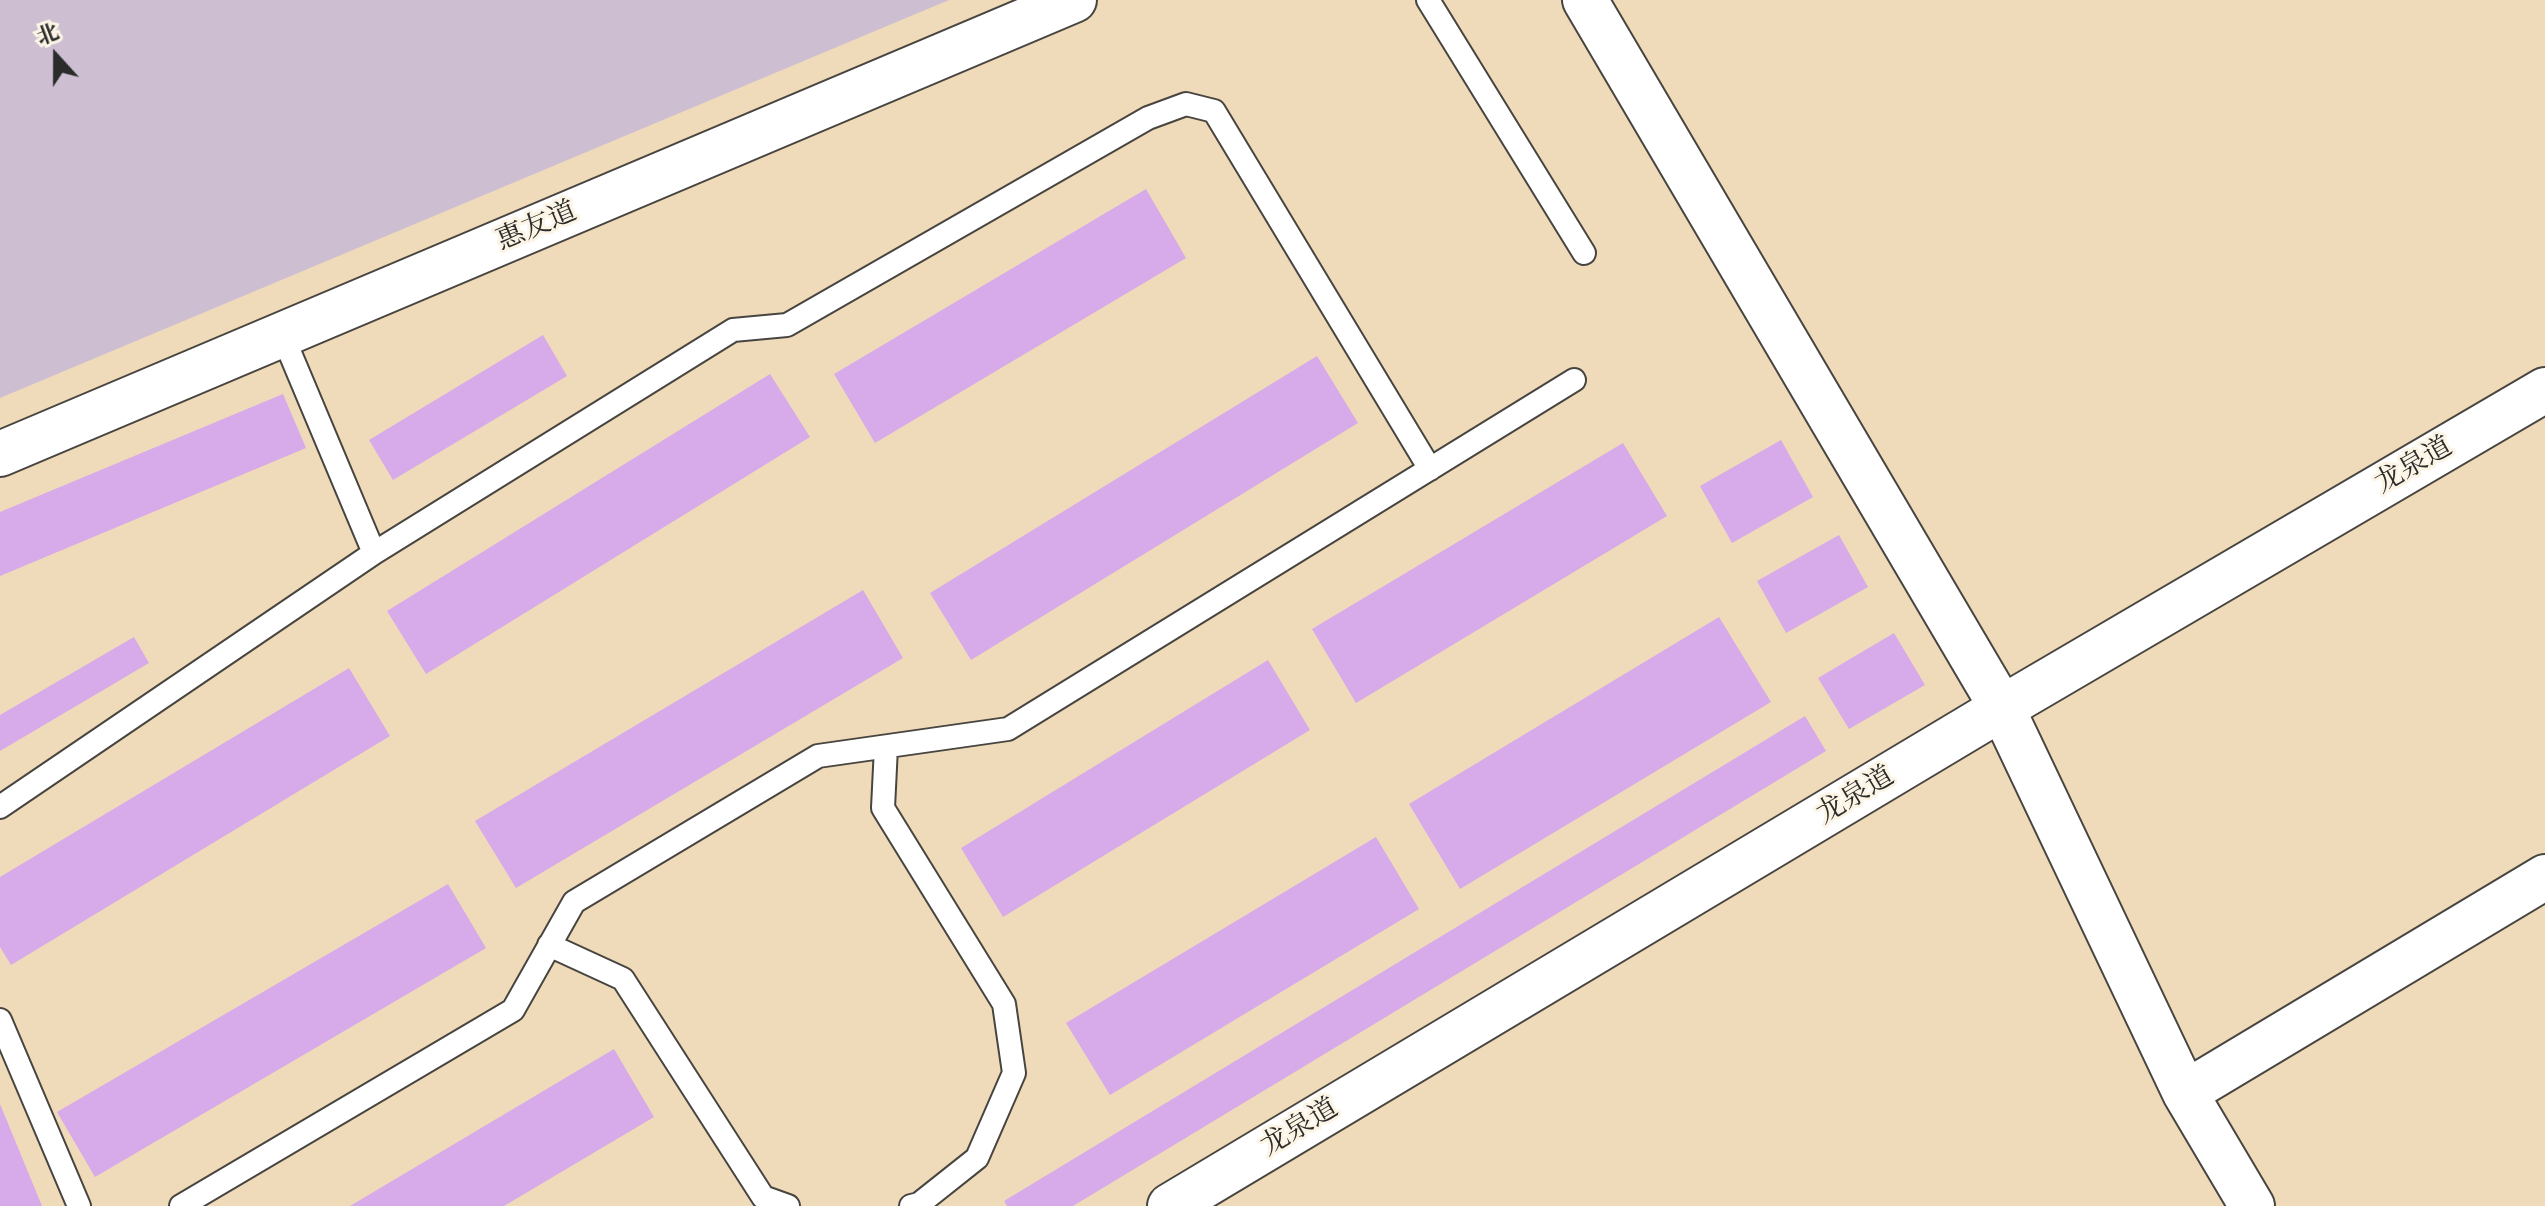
<!DOCTYPE html>
<html>
<head>
<meta charset="utf-8">
<style>
  body { margin:0 }
  #map { position:relative; width:2545px; height:1206px; overflow:hidden; background:#efdbba; font-family:"Gentium Book Plus","Noto Serif SC",serif }
  canvas { display:block }
  .north { position:absolute; left:16px; top:16px; width:80px; height:80px; -webkit-text-stroke:6px #fcf5e5; paint-order:stroke; rotate:339deg; font-size:22px; font-weight:700; line-height:32px; text-align:center; color:#2b2b2b }
  .north::after { content:''; display:block; margin:auto; width:28px; height:36px; background:#2b2b2b; clip-path:polygon(50% 0,100% 100%,50% 72%,0 100%) }
</style>
</head>
<body>
<div id="map">
<canvas width="2545" height="1206"></canvas>
<div class="north">北</div>
</div>
<script>
const c = document.querySelector('canvas').getContext('2d');
c.lineJoin = 'round';
function fillPath(path, color) { c.fillStyle = color; c.fill(path, 'evenodd'); }
function trace(path, color, width, dash) { c.strokeStyle = color; c.lineWidth = width; c.lineCap = dash ? 'butt' : 'round'; c.setLineDash(dash || []); c.stroke(path); }
function drawText(font, color, halo, rows, align = 'center') {
  c.font = font + ' "Gentium Book Plus","Noto Serif SC",serif'; c.lineWidth = 6; c.setLineDash([]); c.textBaseline = 'middle'; c.strokeStyle = halo; c.fillStyle = color; for (const [text, x, y, turn = 0] of rows) {
    c.save(); c.translate(x, y); c.rotate((+turn || 0) * Math.PI / 180); c.textAlign = isNaN(turn) ? turn : align; if (halo) c.strokeText(text, 0, 0); c.fillText(text, 0, 0); c.restore();
  }
}
fillPath(new Path2D(`
  M0,0H949L0,398Z`), '#cebed2');
fillPath(new Path2D(`
  M1146,189L1186,258L875,443L834,374Z
  M543,335L567,376L393,480L369,440Z
  M1317,356L1358,423L971,660L930,593Z
  M770,374L810,437L426,674L387,611Z
  M283,394L306,448L0,576V512Z
  M1781,440L1813,497L1732,543L1700,486Z
  M1623,443L1667,516L1356,703L1312,629Z
  M1839,535L1868,587L1786,633L1757,581Z
  M863,590L903,658L516,888L475,821Z
  M1719,617L1771,702L1460,889L1409,804Z
  M1894,633L1925,685L1849,729L1818,678Z
  M134,637L149,663L0,751V715Z
  M1268,660L1310,730L1003,917L961,848Z
  M349,668L390,736L11,965L0,947V877Z
  M1805,716L1826,751L1073,1206H1007L1004,1201Z
  M1376,837L1419,909L1110,1095L1066,1023Z
  M448,884L486,948L95,1177L57,1112Z
  M614,1049L654,1117L504,1206H350Z
  M0,1104L42,1206H0Z`), '#d7aae9');
const service = new Path2D(`
  M1428,0L1584,253
  M282,334L374,553
  M886,747L883,808L1004,1004L1014,1073L977,1158L919,1204L911,1206
  M0,807L374,553L733,330L787,325L1148,118L1186,104L1214,111L1430,469
  M549,945L623,979L763,1197L788,1206
  M0,1020L79,1206
  M181,1206L513,1010L574,902L818,756L1008,729L1574,380`);
const minor = new Path2D(`
  M1585,0L2002,708L2185,1093L2252,1206
  M2185,1093L2545,877`);
const tertiary = new Path2D(`
  M0,454L1074,0
  M1170,1206L2002,708L2545,390`);
trace(service, '#484540', 26);
trace(minor, '#484540', 48);
trace(tertiary, '#484540', 48);
trace(service, '#fff', 22);
trace(minor, '#fff', 44);
trace(tertiary, '#fff', 44);
drawText('28px', '#2b2b2b', '#fcf5e5', [
  ["惠友道",537,227,-23],
  ["龙泉道",2414,466,-30],
  ["龙泉道",1856,796,-31],
  ["龙泉道",1300,1128,-31]
]);
</script>
</body>
</html>
